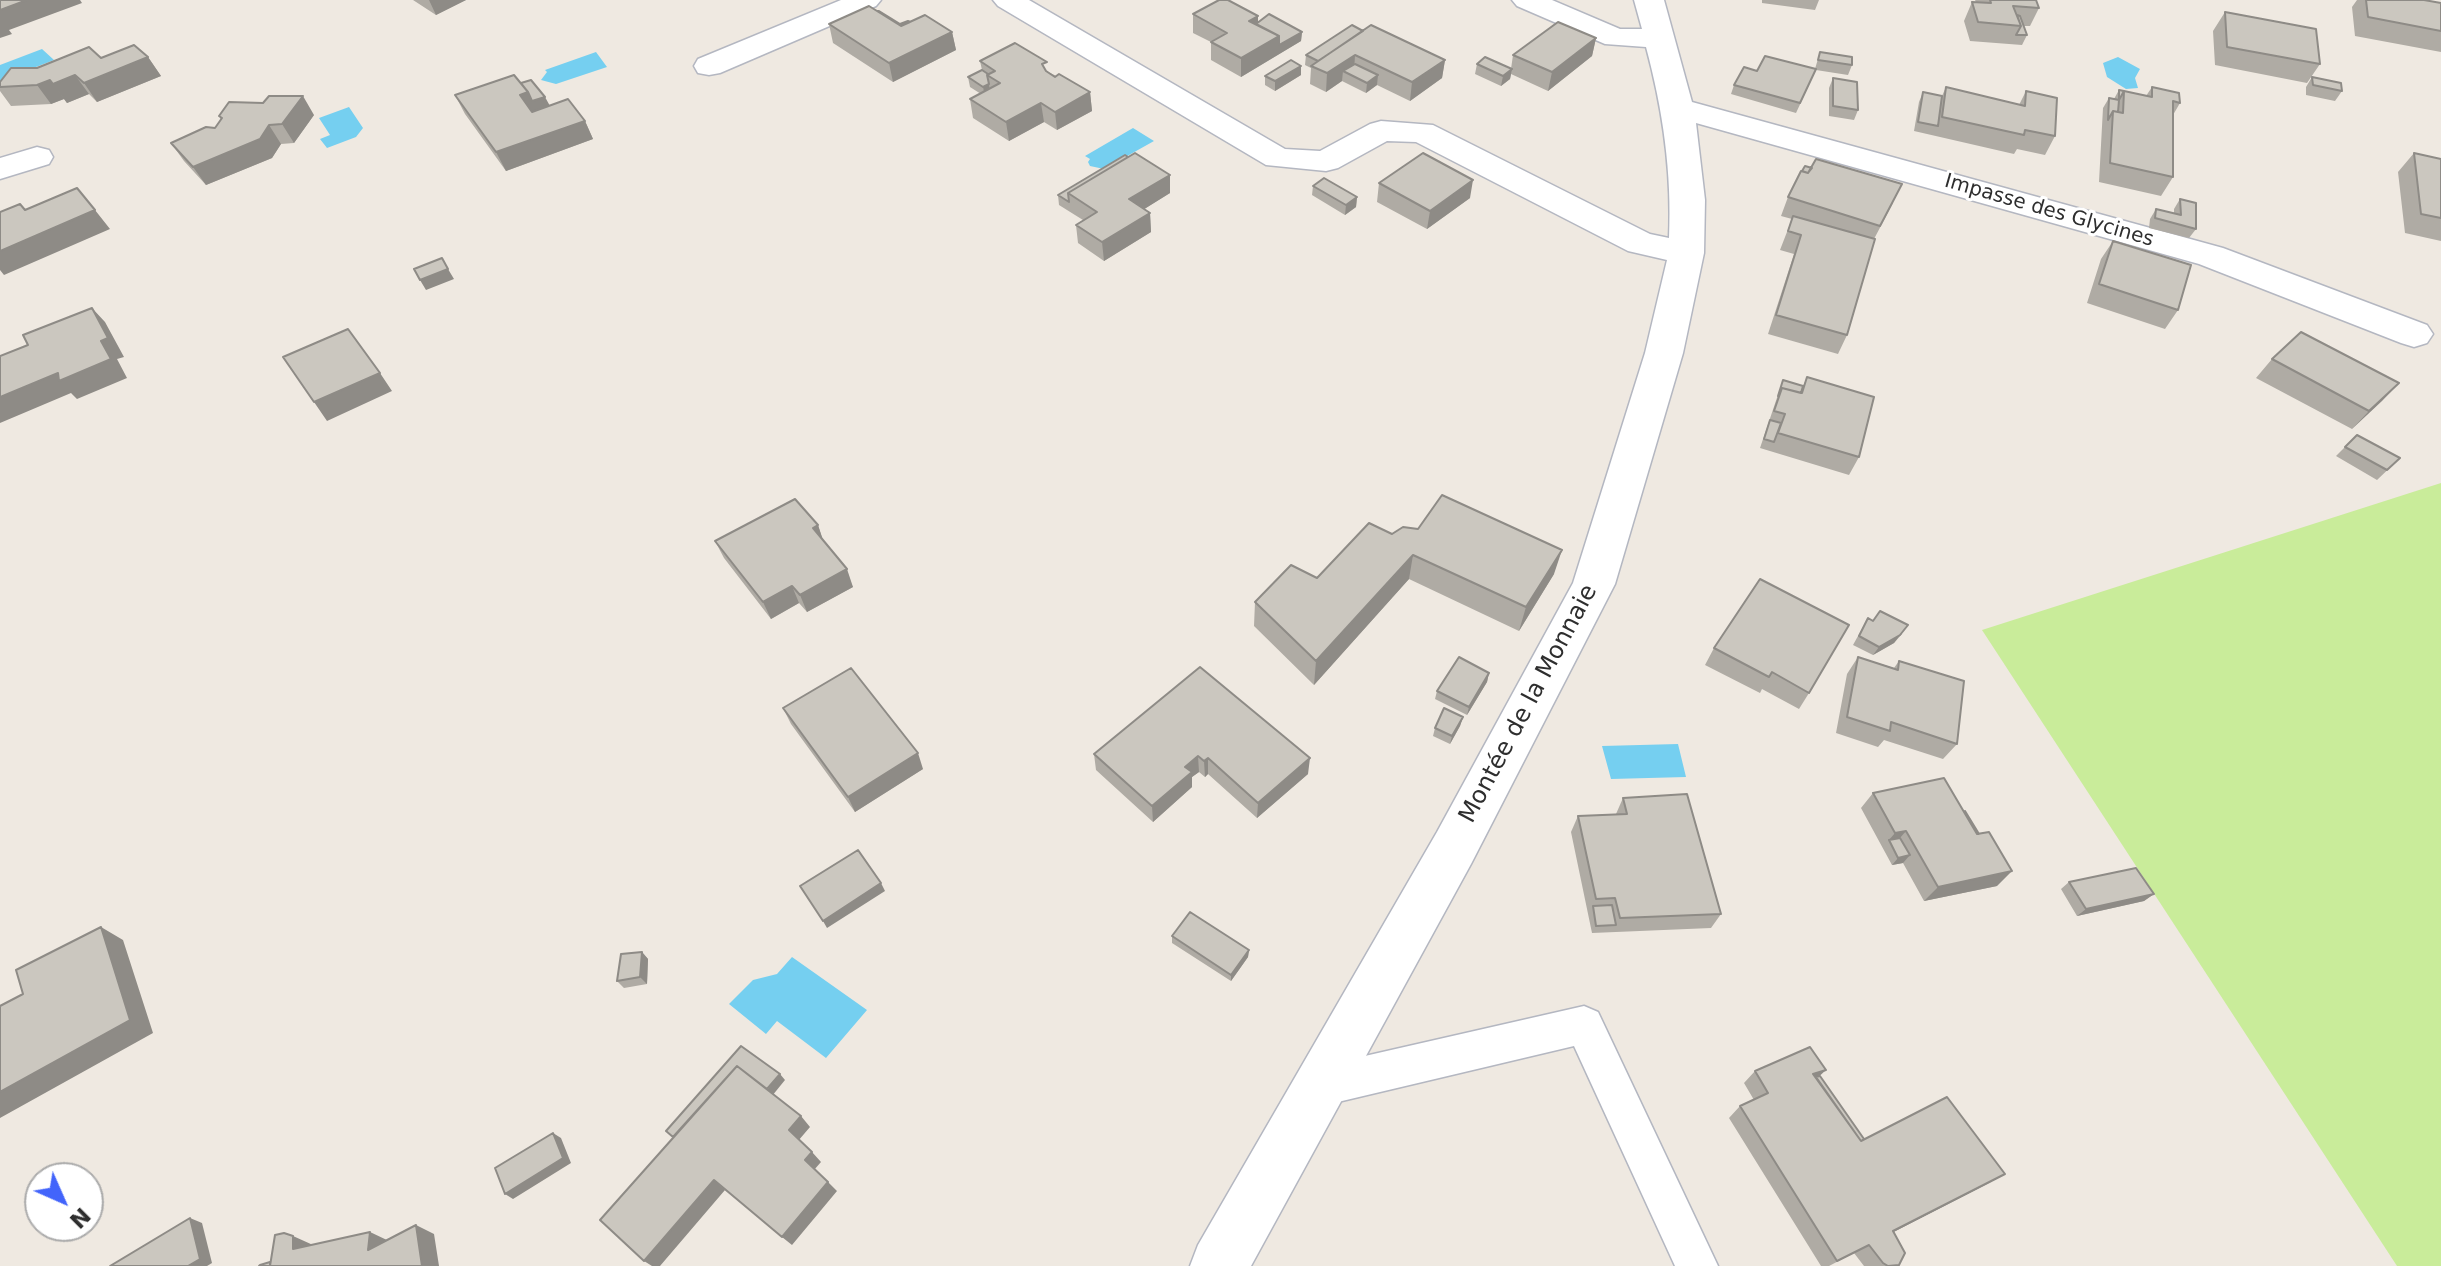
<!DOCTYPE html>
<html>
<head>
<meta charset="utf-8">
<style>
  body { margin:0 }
  #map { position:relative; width:2441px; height:1266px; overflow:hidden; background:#efe9e1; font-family:"DejaVu Sans",sans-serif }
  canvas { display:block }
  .north { position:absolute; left:24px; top:1162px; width:80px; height:80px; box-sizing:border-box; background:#fff; border:2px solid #ababab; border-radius:50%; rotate:135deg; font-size:22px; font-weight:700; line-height:32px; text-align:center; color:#2e2e2e }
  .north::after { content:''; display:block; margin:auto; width:28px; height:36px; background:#4264fb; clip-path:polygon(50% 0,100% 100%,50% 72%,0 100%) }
</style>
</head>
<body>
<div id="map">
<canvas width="2441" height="1266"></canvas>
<div class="north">N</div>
</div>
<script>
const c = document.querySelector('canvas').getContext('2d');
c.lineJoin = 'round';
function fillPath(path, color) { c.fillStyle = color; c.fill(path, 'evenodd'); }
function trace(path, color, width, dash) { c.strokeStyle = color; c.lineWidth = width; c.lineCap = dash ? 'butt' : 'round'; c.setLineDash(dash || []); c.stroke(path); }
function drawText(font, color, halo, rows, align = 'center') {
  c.font = font + ' "DejaVu Sans",sans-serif'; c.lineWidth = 6; c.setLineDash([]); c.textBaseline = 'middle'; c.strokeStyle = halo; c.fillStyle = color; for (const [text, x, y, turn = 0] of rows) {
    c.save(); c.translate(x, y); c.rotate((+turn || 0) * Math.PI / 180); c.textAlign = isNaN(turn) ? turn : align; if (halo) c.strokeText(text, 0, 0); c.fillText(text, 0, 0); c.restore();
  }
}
fillPath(new Path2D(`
  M2441,483V1266H2397L1982,630Z`), '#c9ec9a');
fillPath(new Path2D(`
  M42,49L54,60L0,81V65Z
  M596,52L607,67L556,84L541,80L547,72L545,70Z
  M2118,57L2140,69L2135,78L2138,88L2126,89L2107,77L2103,63Z
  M349,107L363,128L356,137L327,148L320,139L330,135L319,118Z
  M1133,128L1154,141L1104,169L1090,166L1088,162L1090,159L1085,156Z
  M1678,744L1686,777L1611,779L1602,746Z
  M792,957L867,1010L826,1058L777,1021L766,1034L729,1004L753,980L777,974Z`), '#75cff0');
const service = new Path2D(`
  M1584,1006L1598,1012L1718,1266H1675L1574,1046L1321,1106L1307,1100L1301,1086L1307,1072L1321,1066Z`);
const minor = new Path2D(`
  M841,0H881L876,6L720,73L709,75L698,73L694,66L698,59Z
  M993,0H1029L1285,149L1320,151L1370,124L1381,121L1433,125L1650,234L1669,238C1672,173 1663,110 1646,47L1605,44L1517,6L1512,0H1552L1620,29H1642L1634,0H1664L1692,102L2223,248L2427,325L2433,334L2427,343L2414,347L2401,343L2199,264L1696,123L1705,200L1704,253L1683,353L1615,584L1471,864L1251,1266H1190L1198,1245L1437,832L1573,583L1645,353L1667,260L1628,251L1416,142L1387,141L1338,168L1326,171L1266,165L998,6Z
  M37,147L49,150L53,157L49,164L0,179V158Z`);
trace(service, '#b4b7c1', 3);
trace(minor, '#b4b7c1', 3);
fillPath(service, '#fff');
fillPath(minor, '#fff');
fillPath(new Path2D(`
  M413,0H466L436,15Z
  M1762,0H1819L1815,10L1762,3Z
  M1975,0H2036L2039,8L2030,26H2023L2027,35L2022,45L1970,41L1964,21L1972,2H1976Z
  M2357,0H2424L2441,3V52L2355,36L2352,7Z
  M2225,12L2320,64L2307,83L2215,65L2213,31Z
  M1193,14L1258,16V23L1302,32L1301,41L1241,77L1211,60V42L1193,33Z
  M910,22L952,32L956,50L893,82L833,43L829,24H900Z
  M1363,31L1445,60L1442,78L1410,101L1377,85L1366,93L1342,81L1326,92L1310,84L1311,68L1305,65L1306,55Z
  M1596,38L1592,56L1548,91L1511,74L1510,79L1501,86L1475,74L1477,64L1511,69L1513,55Z
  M1820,52L1852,65L1848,75L1816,70L1796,113L1731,94L1734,85L1757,71L1815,69Z
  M148,57L161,76L97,102L89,94L67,103L64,99L51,104L11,106L0,91V82L37,68L101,58Z
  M980,61L1048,72L1090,92L1092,111L1057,130L1044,122L1009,141L973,118L970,99L981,94L970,87L968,77L982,70Z
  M1301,66V75L1275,91L1265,85V76Z
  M2312,77L2342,91L2335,101L2306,95V87Z
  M1833,78L1858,110L1854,120L1829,116V88Z
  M521,83L550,106L585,121L593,139L506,171L465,114L455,95Z
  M1946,87L2019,105L2026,91L2055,136L2045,155L2017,149L2014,154L1914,131L1919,102L1923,92L1942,96Z
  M2152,87L2180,103L2173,115V177L2161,196L2099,182L2103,108L2109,98L2114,99L2119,90L2146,96Z
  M314,115L294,143L281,144L272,158L206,185L184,161L171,143L215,128L221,120L219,116Z
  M2414,153L2441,159V241L2405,233L2398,172Z
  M1170,175V193L1144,209L1150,213L1151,232L1104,261L1078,243L1076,225L1083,220L1059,205L1058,195Z
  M1379,183L1470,198L1427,229L1377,202Z
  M1313,186L1357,197L1356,207L1345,215L1312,195Z
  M1788,197L1893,203L1874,239L1847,335L1838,354L1768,334L1794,254L1780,250L1792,219L1781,216Z
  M2180,199L2196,229L2189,238L2149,228L2150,219L2156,209L2174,213V209Z
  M2113,241L2178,310L2165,329L2087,303L2101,259Z
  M2272,359L2399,383L2352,429L2256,378Z
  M1807,377L1859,457L1849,475L1760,448L1783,380L1803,386Z
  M2357,435L2400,458L2377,480L2336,456Z
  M818,525L823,541L853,587L807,612L799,603L771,619L724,558L715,541Z
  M1392,534L1554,574L1519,631L1409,579L1314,685L1254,626L1255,602L1317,578Z
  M1760,579L1809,693L1799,709L1762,689L1760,693L1705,665L1714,648Z
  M1868,618L1902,634L1894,643L1873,655L1853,645Z
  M1858,657L1894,668L1899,661L1957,744L1943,759L1884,740L1878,747L1836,733L1847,674Z
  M1200,667L1308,774L1257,818L1208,774L1205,777L1199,772L1192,777V787L1153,822L1096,770L1094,754Z
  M1489,673L1487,682L1467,715L1435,699L1437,691Z
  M783,708L923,769L855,812L791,724Z
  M1463,717L1460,726L1450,744L1433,736L1435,728Z
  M1873,793L1997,886L1924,901L1903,863L1892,865L1861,808Z
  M1623,798L1721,914L1711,928L1592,933L1571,832L1578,816L1616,814Z
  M2069,882L2154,894L2144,901L2077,916L2061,889Z
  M1172,936L1249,950L1248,957L1231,981L1172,943Z
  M642,952L648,959L647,984L624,988L617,981Z
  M1755,1071L1820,1076L1864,1139L2005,1174L1893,1232L1897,1266H1864L1854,1253L1829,1266H1821L1729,1118L1740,1106L1754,1100L1744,1083Z`), '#afaba4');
fillPath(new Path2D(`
  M27,0H80L82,3L9,30L12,34L0,38V10Z
  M429,0H466L436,15Z
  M1258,16V34L1249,21Z
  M952,32L956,50L893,82L889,63Z
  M1302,32L1301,41L1241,77V58L1279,36Z
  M1596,38L1592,56L1548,91L1552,72Z
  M1355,55L1354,73L1343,71L1342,81L1326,92L1327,73Z
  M148,57L161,76L97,102L84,83Z
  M1445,60L1442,78L1410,101L1412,82Z
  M1301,66V75L1275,91V81Z
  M62,69L68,78L75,75L89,94L67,103L50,80L64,99L51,104L37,85L48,81L44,77Z
  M1512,69L1510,79L1501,86L1503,76Z
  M1378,75L1377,85L1366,93L1367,83Z
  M989,84L990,94L985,96L983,87Z
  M528,92L545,97L550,106L528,114L520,95Z
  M1090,92L1092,111L1057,130L1055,112Z
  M303,96L314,115L294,143L282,124Z
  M1041,103L1044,122L1009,141L1006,122Z
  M585,121L593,139L506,171L496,152Z
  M269,125L281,144L272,158L206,185L193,167Z
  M1170,175V193L1130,218L1129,199Z
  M1473,180L1470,198L1427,229L1430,211Z
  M1357,197L1356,207L1345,215L1346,205Z
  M95,210L110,229L4,275L0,270V251Z
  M1150,213L1151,232L1104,261L1102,242Z
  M448,269L454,279L426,290L420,280Z
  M92,308L105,322L124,357L117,359L127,378L77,399L71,393L0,423V397L101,341Z
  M380,373L392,391L327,421L314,402Z
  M2399,383L2382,401L2352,429L2369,411Z
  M818,525L824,543L813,528Z
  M1562,550L1554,574L1519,631L1526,607Z
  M1413,555L1409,579L1314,685L1316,661Z
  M847,569L853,587L807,612L800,595Z
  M792,586L799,603L771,619L763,602Z
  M1908,625L1894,643L1873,655L1879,647Z
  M1489,673L1487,682L1467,715L1469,707Z
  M1463,717L1460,726L1450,744L1452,736Z
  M918,753L923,769L855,812L848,797Z
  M1198,756L1199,772L1192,777V787L1153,822L1152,806L1185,767Z
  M1208,758V774L1205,777L1204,761Z
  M1310,758L1308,774L1257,818L1258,803Z
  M1906,831L1893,846L1889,840L1895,833Z
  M1910,855L1903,863L1892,865L1898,858Z
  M2012,871L1997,886L1924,901L1938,887Z
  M881,883L885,891L827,928L823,921Z
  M2154,894L2144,901L2077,916L2086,909Z
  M101,927L123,940L153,1033L0,1118V1092Z
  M1249,950L1248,957L1231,981V975Z
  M642,952L648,959L647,984L640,977Z
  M1826,1070L1813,1082V1074Z
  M780,1074L785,1080L772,1096L767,1090Z
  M801,1116L810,1127L798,1141L789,1130Z
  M553,1133L561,1138L571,1163L513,1199L505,1194Z
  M812,1152L821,1162L814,1170L805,1160Z
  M2005,1174L1987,1184L1878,1240L1893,1231Z
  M714,1180L725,1190L660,1266H652L644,1261Z
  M828,1182L837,1191L792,1245L782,1237Z
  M190,1218L202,1223L212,1263L207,1266H188Z
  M416,1225L434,1234L439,1266H422Z
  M370,1232L389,1241L368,1250Z
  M293,1236L313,1245L293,1249Z`), '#8e8b86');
const building = new Path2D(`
  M0,0H27L0,10Z
  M1219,0H1228L1258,16L1249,21L1279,36L1241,58L1211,42L1227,33L1193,14Z
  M1990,0H2036L2039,8L2013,6L2021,26L1978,22L1972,2L1991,3Z
  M2366,0H2424L2441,3V31L2368,17Z
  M869,6L901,26L925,15L952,32L889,63L829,24Z
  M877,11H879L900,24L908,21L910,22L901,26Z
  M2225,12L2316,29L2320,64L2227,47Z
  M1269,14L1302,32L1279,45V36L1256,24Z
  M2017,15L2020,16L2027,35H2016L2021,26Z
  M1558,22L1596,38L1552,72L1513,55Z
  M1352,25L1363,31L1318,61L1306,55Z
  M1371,25L1445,60L1412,82L1355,55L1327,73L1311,66Z
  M1015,43L1047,62L1042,64L1046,71L1055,77L1059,74L1090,92L1055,112L1041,103L1006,122L970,99L1000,83L987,75L995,71L980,61Z
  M134,45L148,57L84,83L75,75L53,84L50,80L37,85L0,87V82L11,68H37L89,47L101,58Z
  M1820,52L1852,57V65L1818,60Z
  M1765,56L1816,69L1800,103L1734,85L1744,67L1757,71Z
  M1485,57L1512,69L1503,76L1477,64Z
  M1291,60L1301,66L1275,81L1265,76Z
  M1355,64L1378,75L1367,83L1343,71Z
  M982,70L988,74L987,75L989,84L983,87L968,77Z
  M514,75L528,92L520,95L532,112L568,99L585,121L496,152L455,95Z
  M2312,77L2341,83L2342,91L2313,85Z
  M1833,78L1857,82L1858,110L1833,106Z
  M531,80L545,97L532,101L528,92L521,83Z
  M1946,87L2025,106L2026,91L2057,98L2055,136L2025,130L2024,135L1942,117Z
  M2152,87L2179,93L2180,103L2173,101V177L2110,163L2113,111L2123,113L2124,91L2152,97Z
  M2119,90L2124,91L2119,100Z
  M1923,92L1942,96L1938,126L1918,122Z
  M269,96H303L282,124L269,125L260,139L193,167L171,143L206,127L215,128L222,118L219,116L229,102L263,103Z
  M2109,98L2119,100L2118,112L2113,111L2108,120Z
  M1135,153L1170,175L1129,199L1150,213L1102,242L1076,225L1097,212L1068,193Z
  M1423,153L1473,180L1430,211L1379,183Z
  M2414,153L2441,159V218L2421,214Z
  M1125,155L1128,157L1068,193L1069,202L1058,195Z
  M1816,159L1902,184L1880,226L1788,197L1801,171L1808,173Z
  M1805,166L1812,168L1808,173L1802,171Z
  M1324,178L1357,197L1346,205L1313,186Z
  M77,188L95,210L0,251V212L20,204L25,210Z
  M2180,199L2196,203V229L2155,218L2156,209L2181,215Z
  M1793,216L1875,239L1847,335L1776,315L1801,235L1788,231Z
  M2113,241L2191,265L2178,310L2099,284Z
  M442,258L448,269L420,280L414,269Z
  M92,308L108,338L101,341L111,359L59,381L58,373L0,397V356L28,345L23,335Z
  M348,329L380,373L314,402L283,357Z
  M2301,332L2399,383L2369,411L2272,359Z
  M1807,377L1874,397L1859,457L1778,433L1785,414L1774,411L1782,388L1802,393Z
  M1783,380L1803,386L1801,393L1782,388L1778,396Z
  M1770,420L1781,423L1774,442L1764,439Z
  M2357,435L2400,458L2387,470L2345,447Z
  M1442,495L1562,550L1526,607L1413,555L1316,661L1255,602L1291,565L1317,578L1369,523L1392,534L1403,527L1418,529Z
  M795,499L818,525L813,528L847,569L800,595L792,586L763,602L715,541Z
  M1760,579L1849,625L1809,693L1772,672L1769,677L1714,648Z
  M1880,611L1908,625L1900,635L1879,647L1859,636L1868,618L1873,621Z
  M1459,657L1489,673L1469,707L1437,691Z
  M1858,657L1898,670L1899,661L1964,681L1957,744L1891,722L1890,731L1847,717Z
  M1200,667L1310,758L1258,803L1208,758L1204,761L1198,756L1185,767L1192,772L1152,806L1094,754Z
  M851,668L918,753L848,797L783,708Z
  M1444,708L1463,717L1452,736L1435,728Z
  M1944,778L1977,834L1989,832L2012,871L1938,887L1906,831L1895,833L1873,793Z
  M1687,794L1721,914L1620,918L1615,898L1596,899L1578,816L1627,814L1623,798Z
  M1965,811L1979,834H1977L1964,812Z
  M1900,838L1910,855L1898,858L1889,840Z
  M858,850L881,883L823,921L800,886Z
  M2136,868L2154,894L2086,909L2069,882Z
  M1612,905L1616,925L1596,926L1593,906Z
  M1190,912L1249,950L1231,975L1172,936Z
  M101,927L130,1020L0,1092V1006L23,994L16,970Z
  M642,952L640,977L617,981L621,954Z
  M741,1046L780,1074L767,1089L737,1066L673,1137L666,1131Z
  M1810,1047L1826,1070L1813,1074L1861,1141L1947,1097L2005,1174L1893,1231L1905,1253L1899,1265L1888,1266L1883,1263L1869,1245L1837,1261L1740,1106L1768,1093L1755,1071Z
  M737,1066L801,1116L789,1130L812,1152L805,1160L828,1182L782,1237L714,1180L644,1261L600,1220Z
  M1820,1076L1864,1139L1861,1141L1816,1077Z
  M553,1133L563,1158L505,1194L495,1168Z
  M190,1218L200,1259L188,1266H110Z
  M416,1225L422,1266H270L275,1235L284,1233L293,1236V1249L370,1232L368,1250Z
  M270,1262V1266H259L260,1265Z`);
fillPath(building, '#cbc7bf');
trace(building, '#8e8b86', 2);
drawText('20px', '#2e2e2e', '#fff', [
  ["Impasse des Glycines",2049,211,16]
]);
drawText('24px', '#2e2e2e', '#fff', [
  ["Montée de la Monnaie",1529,704,-62]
]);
</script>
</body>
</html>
